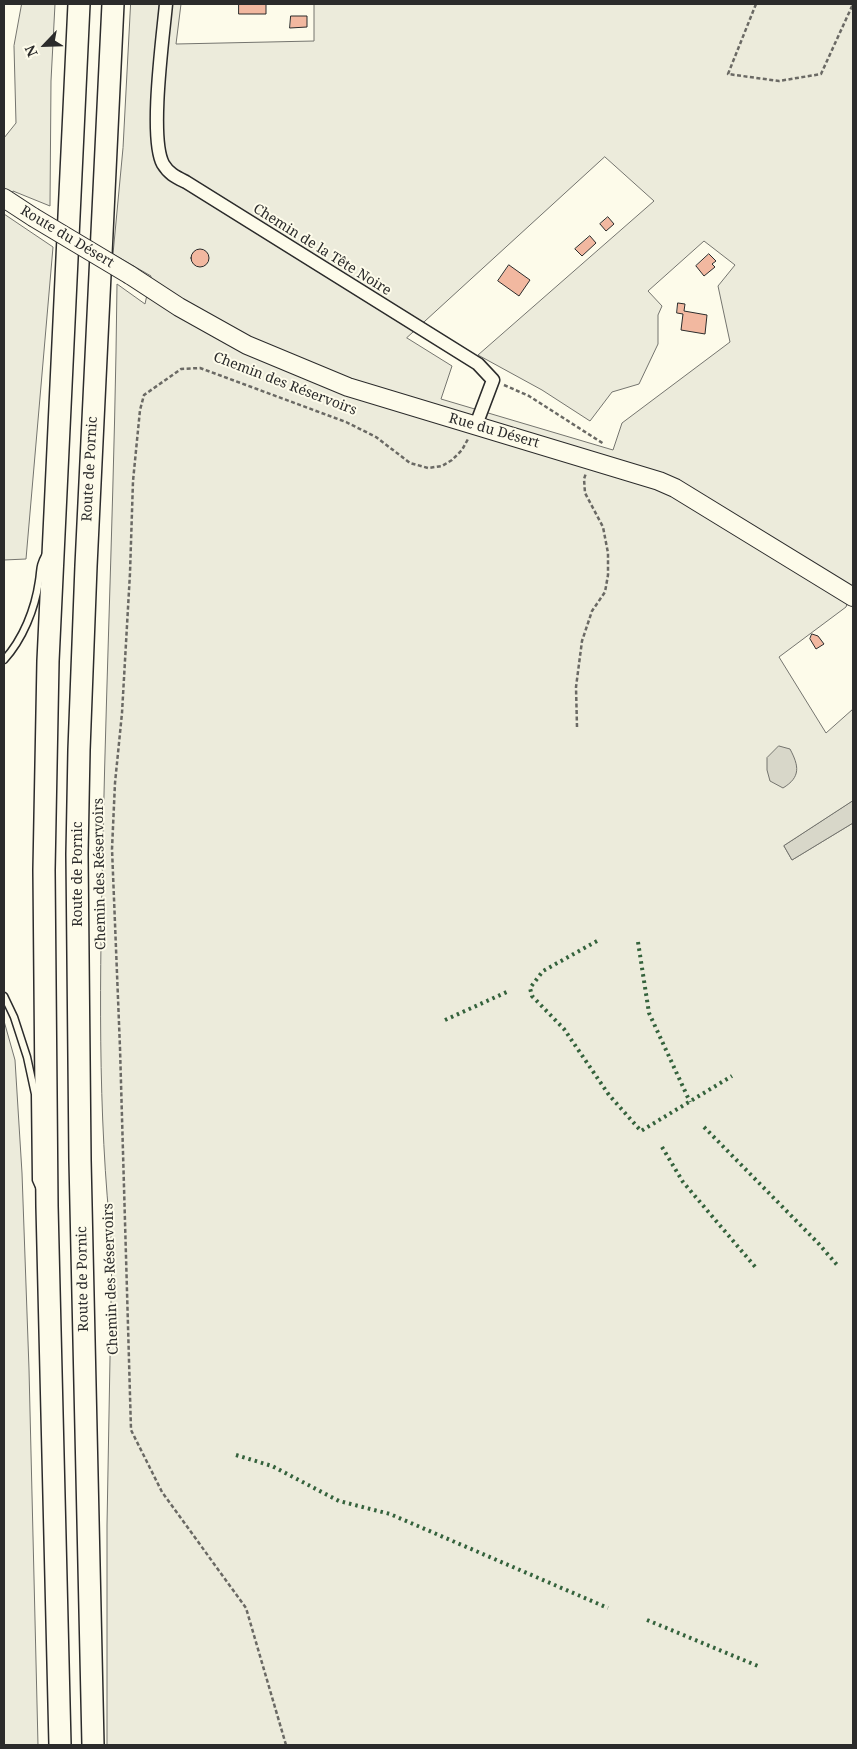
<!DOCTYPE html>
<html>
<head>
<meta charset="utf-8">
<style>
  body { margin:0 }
  #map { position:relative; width:857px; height:1749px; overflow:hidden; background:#fdfbea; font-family:"Noto Serif",serif }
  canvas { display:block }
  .frame { position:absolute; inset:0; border:5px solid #2b2b2b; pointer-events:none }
  .north { position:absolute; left:20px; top:20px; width:50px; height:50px; -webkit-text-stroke:4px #fdfbea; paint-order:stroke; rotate:246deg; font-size:14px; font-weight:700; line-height:20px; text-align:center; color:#2b2b2b }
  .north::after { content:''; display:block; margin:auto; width:18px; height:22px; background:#2b2b2b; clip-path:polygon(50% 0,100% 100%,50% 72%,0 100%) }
</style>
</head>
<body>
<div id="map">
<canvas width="857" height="1749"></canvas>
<div class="frame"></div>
<div class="north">N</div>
</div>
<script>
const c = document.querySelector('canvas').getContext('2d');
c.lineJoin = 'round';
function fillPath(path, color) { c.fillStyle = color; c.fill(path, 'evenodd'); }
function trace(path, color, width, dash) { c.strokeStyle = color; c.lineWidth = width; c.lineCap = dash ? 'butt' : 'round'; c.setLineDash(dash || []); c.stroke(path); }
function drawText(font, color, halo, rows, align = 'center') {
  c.font = font + ' "Noto Serif",serif'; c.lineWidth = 4; c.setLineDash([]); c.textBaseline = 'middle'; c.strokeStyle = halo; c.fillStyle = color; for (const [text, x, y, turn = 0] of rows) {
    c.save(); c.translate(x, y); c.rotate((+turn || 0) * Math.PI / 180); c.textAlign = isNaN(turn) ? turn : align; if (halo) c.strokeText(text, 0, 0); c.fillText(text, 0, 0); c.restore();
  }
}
const green = new Path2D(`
  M22,4H55L51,81L50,206L13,191L4,206V138L16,123L14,46Z
  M131,4H181L176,44L314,41V4H853V587L846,607L779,657L826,733L853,709V801L784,846L792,860L853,823V1745H107V1525L112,1247C97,1111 100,973 103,836C107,652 115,468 117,284L145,304L151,276L113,254L123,148ZM605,157L654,201L478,355L542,390L590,421L612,392L639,384L658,344V315L662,306L648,291L704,241L735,265L718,286L730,342L622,423L613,450L441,399L452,366L407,338Z
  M4,214L53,247L26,559L4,560Z
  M4,1021L15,1060L22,1173L29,1369L38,1745H4Z`);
fillPath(green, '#ecebdb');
trace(green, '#74746e', 1);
const water = new Path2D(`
  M779,746L790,749C799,766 801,777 783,788L770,781L767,770V758Z
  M853,801V823L792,860L784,846Z`);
fillPath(water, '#d8d7c9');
trace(water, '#74746e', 1);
const building = new Path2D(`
  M239,4H266V14H239Z
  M291,16H307V27L290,28Z
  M608,217L614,224L606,231L600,224Z
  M590,236L596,243L582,256L575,249Z
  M191 258a9 9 0 1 1 18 0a9 9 0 1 1-18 0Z
  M709,254L716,261L712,264L715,267L704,276L696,266Z
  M509,265L530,280L519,296L498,281Z
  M678,303L685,304L684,311L707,315L705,334L681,330L683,314L677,313Z
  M812,634L818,636L824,644L816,649L810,639Z`);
fillPath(building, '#f2b8a0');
trace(building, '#2b2b2b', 1);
const lane = new Path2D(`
  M4,660C23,639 35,609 39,581C41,568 39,567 46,554
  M4,996L14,1017L27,1057L35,1094L36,1180L40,1189`);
const street = new Path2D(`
  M166,4C163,37 149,138 163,164C169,174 176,177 186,182L478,364L493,380L476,425`);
const secondary = new Path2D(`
  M4,198L33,217
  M130,275L179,307L247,345L348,387L659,481L675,488L853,597`);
const highway = new Path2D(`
  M60,1745L47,1206L44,870L48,661L79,4
  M93,1745L80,1160L77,854L79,750L86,566L113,4`);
trace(lane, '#2b2b2b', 9);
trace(street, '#2b2b2b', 15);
trace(secondary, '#2b2b2b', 20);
trace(highway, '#2b2b2b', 24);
trace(new Path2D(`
  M756,4L728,74L779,81L821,74L853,4
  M504,385L529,396L604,444
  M577,727L576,687L582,641L592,611L605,592L608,575V553L603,527L585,493L584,479L586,473
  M286,1745L246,1608L162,1492L131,1430L120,1048L112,849L115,783L122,713L130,573L133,481L140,410L144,395L181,369L200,368L346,422L376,437L410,463L428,468L442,466L452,460L462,450L468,439`), '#6a6964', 2.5, [4, 2.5]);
trace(lane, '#fdfbea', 6);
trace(street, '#fdfbea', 12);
trace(secondary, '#fdfbea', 18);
trace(highway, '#fdfbea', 21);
const secondaryBridge = new Path2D(`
  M33,217L130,275`);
trace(secondaryBridge, '#2b2b2b', 20, []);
trace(secondaryBridge, '#fdfbea', 18);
trace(new Path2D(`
  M597,941L543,971L530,988L532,996L564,1029L609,1095L641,1131L732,1076
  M638,942L649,1013L690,1102
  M445,1020L509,991
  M704,1127L818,1243L838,1266
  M662,1147L683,1182L757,1269
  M236,1455L272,1466L339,1501L390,1514L608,1608
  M647,1620L758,1666`), '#34623c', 4, [2.5, 4]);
drawText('14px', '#2b2b2b', '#fdfbea', [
  ["Route du Désert",67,237,31],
  ["Chemin de la Tête Noire",322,250,32],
  ["Chemin des Réservoirs",285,384,21],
  ["Rue du Désert",494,431,16],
  ["Route de Pornic",90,469,-87],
  ["Route de Pornic",78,874,-90],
  ["Chemin des Réservoirs",100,874,-91],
  ["Route de Pornic",83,1279,-91],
  ["Chemin des Réservoirs",111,1279,-92]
]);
</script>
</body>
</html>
